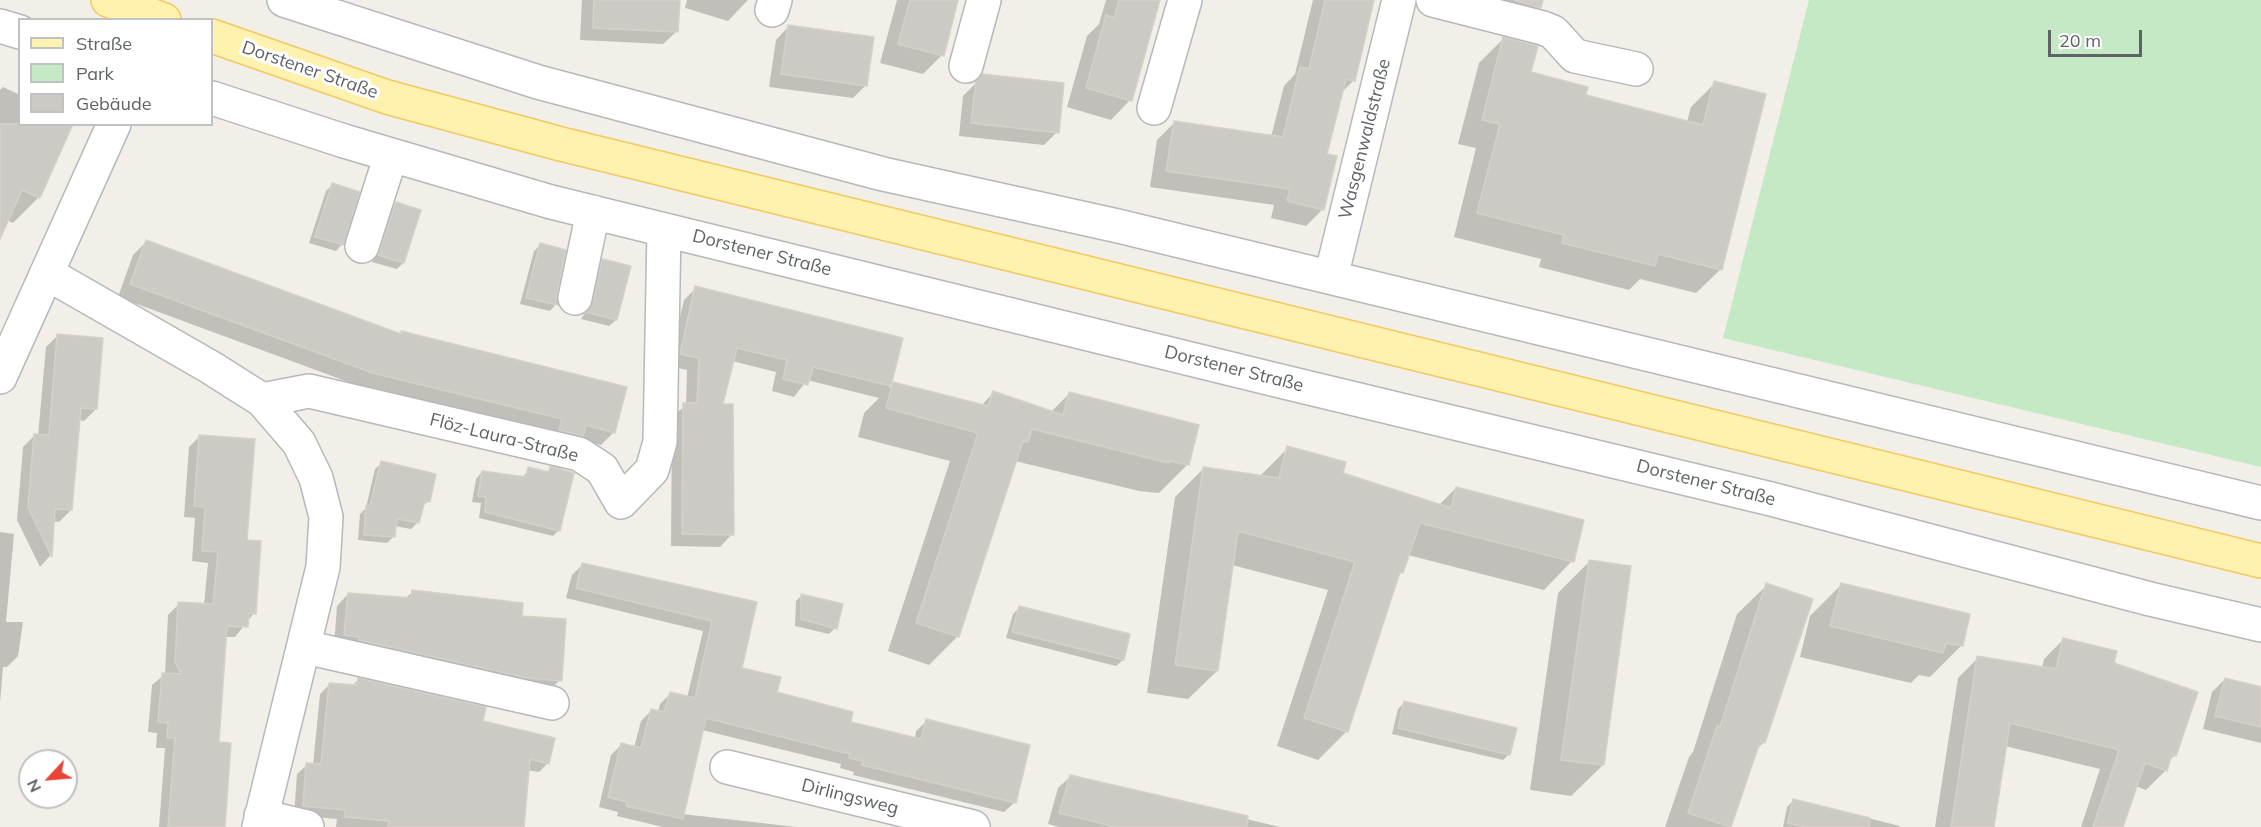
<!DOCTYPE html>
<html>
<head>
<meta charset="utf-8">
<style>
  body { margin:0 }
  #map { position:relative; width:2261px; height:827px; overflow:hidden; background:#f1efe8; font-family:Mulish,sans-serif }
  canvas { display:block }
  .legend { position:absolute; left:18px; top:18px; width:195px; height:108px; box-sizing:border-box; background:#fff; border:2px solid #bfc1c3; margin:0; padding:8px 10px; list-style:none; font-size:18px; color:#5f6368 }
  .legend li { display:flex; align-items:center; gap:12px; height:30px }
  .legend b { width:30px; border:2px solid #bfc1c3 }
  .north { position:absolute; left:18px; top:749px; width:60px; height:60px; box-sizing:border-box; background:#fff; border:2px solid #bfc1c3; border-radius:50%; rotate:244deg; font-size:16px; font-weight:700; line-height:24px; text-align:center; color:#5f6368 }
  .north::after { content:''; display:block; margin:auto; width:21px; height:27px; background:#ea4335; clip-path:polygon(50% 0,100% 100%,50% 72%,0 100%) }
  .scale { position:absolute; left:2048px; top:30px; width:94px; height:27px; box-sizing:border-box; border:3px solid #5f6368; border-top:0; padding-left:8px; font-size:18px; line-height:21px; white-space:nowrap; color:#5f6368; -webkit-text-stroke:4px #fff; paint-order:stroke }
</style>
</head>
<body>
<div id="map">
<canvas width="2261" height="827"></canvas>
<ul class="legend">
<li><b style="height:8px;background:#fff2af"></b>Straße</li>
<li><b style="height:16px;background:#c5e8c5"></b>Park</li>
<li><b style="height:16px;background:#cccac5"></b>Gebäude</li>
</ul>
<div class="north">N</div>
<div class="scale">20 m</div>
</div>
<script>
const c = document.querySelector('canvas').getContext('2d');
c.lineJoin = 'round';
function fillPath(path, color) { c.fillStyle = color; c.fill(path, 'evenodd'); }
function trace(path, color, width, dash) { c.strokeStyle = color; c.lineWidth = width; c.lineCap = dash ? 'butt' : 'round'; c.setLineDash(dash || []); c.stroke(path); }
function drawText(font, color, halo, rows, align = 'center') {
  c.font = font + ' Mulish,sans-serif'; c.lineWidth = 6; c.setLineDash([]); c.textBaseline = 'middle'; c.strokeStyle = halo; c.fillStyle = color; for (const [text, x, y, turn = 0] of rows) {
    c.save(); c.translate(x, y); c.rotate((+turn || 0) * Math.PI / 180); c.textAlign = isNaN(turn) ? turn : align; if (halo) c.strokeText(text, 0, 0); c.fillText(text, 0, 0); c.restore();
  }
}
fillPath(new Path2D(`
  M1809,0H2261V467L1723,338Z`), '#c5e8c5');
fillPath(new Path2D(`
  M582,0H678L677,31L663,44L580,40Z
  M687,0H748L728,21L685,8Z
  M897,0H957L942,55L923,74L880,63Z
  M1106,0H1158L1130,100L1111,120L1067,107L1087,36L1099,24Z
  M1313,0H1373L1354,80L1340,94L1325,155L1323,209L1306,226L1271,218L1274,205L1150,187L1157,140L1174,123L1271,137L1284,86L1295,74Z
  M1502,0H1542L1540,7L1523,24L1497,18Z
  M789,26L866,85L853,98L769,87L776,40Z
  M1503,39L1529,73L1584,96L1687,122L1691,107L1715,83L1721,269L1696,293L1640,279L1629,290L1539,267L1541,259L1454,237L1476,148L1458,144L1479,63Z
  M983,76L1057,132L1044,145L959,136L963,96Z
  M3,87L20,95V124L39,197L13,223L7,220L0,235V90Z
  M332,185L342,244L336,251L309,243L326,191Z
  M396,204L403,263L397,269L372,262L390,211Z
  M146,242L399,335L402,333L614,432L601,445L359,386L118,297L133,255Z
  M540,245L555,294L556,304L550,311L520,304L534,251Z
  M603,261L616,320L609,326L581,319L587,310L596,267Z
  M696,288L901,339L889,388L893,384L981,406L993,393L1051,412L1069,394L1188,464L1159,493L1139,491L1015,461L958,636L929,665L888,651L950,461L858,437L864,413L879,398L807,380L794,397L772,391L776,372L732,361L721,405L732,534L720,547L671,546L672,417L686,405L687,370L669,366L684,300Z
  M58,335L96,409L84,421L78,420L71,510L59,522L53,521L50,556L40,567L17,520L23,447L35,435L38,436L46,347Z
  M200,436L246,541L254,613L235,637H225L213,827H159L165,748H156L157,733L148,732L152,685L165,674L168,615L179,604L204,605L208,563L192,561L195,518L184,517L189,447Z
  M1288,448L1341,474L1439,505L1456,488L1572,561L1544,590L1408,555L1402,572L1396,578L1347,731L1318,760L1277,746L1328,590L1232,565L1217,671L1188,699L1147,693L1175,497L1203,469L1259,477Z
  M382,463L429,501L421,507L417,523L411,529L395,526L393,537L387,543L358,540L360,514L366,508L375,469Z
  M550,468L559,530L553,536L479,518L481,503L472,502L476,479L482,472L522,478L529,469L546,473Z
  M0,532L14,534L6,622H23L18,656L7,667H3L0,703Z
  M1589,562L1603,765L1571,796L1530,790L1558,593Z
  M582,565L755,604L740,669L775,693L849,723L915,739L916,731L927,721L1015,802L1004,812L853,775L854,772L840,768L841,764L702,730L682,814L797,827H663L617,816L618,812L599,807L611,755L621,745L634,748L641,721L651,711L658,712L660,704L670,694L687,698L703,631L566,598L572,575Z
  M1767,585L1764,742L1756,750L1730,827H1665L1689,757L1693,752L1737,614Z
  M1841,585L1961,646L1930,677L1919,675L1911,683L1800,657L1810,616Z
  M412,592L477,597L476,600L520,617L560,680L549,691L334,646L337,606L348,594L405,599Z
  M802,595L835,628L829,634L795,626L796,601Z
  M1019,608L1123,660L1116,666L1006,638L1013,614Z
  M2063,640L2113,664L2175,755L2169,761L2166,770L2146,790L2135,786L2120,827H2081L2100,769L2005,746L1992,827H1935L1958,678L1978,658L2042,668L2044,659Z
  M2225,679L2261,688V743L2203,729L2212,692Z
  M358,680L482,722L548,763L539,772L527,770L523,827H336L337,819L294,815L297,774L307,765H313L320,694L329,685L352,686Z
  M1404,703L1509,754L1503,760L1392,734L1398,709Z
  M1070,777L1280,827H1059L1048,824L1058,788Z
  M1794,800L1900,826L1899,827H1783L1787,807Z`), '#0003');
const building = new Path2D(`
  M594,0H680L678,32L593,28Z
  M910,0H958L944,56L898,44Z
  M1119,0H1160L1132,101L1086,88L1106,15L1114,18Z
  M1325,0H1374L1355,81L1346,79L1327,154L1337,156L1324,210L1287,201L1290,189L1166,171L1174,121L1283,137L1300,67L1309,69Z
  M1514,0H1543L1541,8Z
  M788,25L874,37L867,86L781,74Z
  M1503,37L1538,46L1531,72L1588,87L1586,95L1703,125L1714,81L1766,94L1722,270L1658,254L1655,266L1562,243L1564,235L1477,213L1500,124L1482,120Z
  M982,74L1064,83L1059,133L971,123L976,81Z
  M0,124H73L40,198L22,190L0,239Z
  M332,183L360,192L344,245L315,237Z
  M396,202L421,210L404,263L378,255Z
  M146,240L401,334V331L627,387L615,433L586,425L583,436L559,430L562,419L373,373L130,284Z
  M540,243L566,250L557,294L558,305L526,298Z
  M602,259L631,266L617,320L586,312L593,302Z
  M695,286L903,338L891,386L813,367L808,385L783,379L787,360L737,348L723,404H733L734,535L682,534L683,403H697L699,358L680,354Z
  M57,334L103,338L97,409L81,408L72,510L55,509L52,557L28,507L34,434L49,435Z
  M893,382L988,406L993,391L1063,415L1069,392L1199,425L1189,465L1169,461V463L1032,429L1028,442L1023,441L959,637L916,623L978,433L886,408Z
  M199,435L255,439L247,540L261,541L256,614L249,613L248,627L227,626L219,742L231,743L225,827H168L175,738H167L168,723L158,722L162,673L181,674L175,662L178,602L213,604L218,552L202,551L205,507L194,506Z
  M1287,446L1346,462L1343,473L1451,508L1456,487L1584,520L1574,562L1420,523L1403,573L1400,572L1348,732L1304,718L1355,562L1238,531L1218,671L1175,665L1203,467L1279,478Z
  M381,461L436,474L430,502L425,501L419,523L397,519L395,537L364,535L366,506H370Z
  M550,466L574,473L560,531L485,512L486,497L478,496L482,471L526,477L528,467L549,472Z
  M1589,560L1631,566L1604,765L1561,760Z
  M582,563L757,602L742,668L781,677L777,692L853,712L851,722L921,739L926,719L1030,745L1016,803L862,765L863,761L849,758L850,754L706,718L683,819L626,806L627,802L608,797L621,743L641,748L651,709L664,712L670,692L695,698L712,621L576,588Z
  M1766,583L1813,599L1765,743L1760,742L1731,827L1688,813L1717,726L1720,727Z
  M1841,583L1970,614L1963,646L1946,643L1943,653L1830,626Z
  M412,590L523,603L522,616L566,619L562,681L527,678L359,640V637L344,635L348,593L411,598Z
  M801,594L843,604L837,629L801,619Z
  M1019,606L1130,634L1124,660L1012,632Z
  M2063,638L2117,651L2114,663L2198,692L2176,756L2172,754L2167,771L2145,763L2123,827H2093L2119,750L2010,723L1994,827H1951L1977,656L2056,669Z
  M358,678L486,707L483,721L555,738L549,764L530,759L524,827H388L389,821L345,817V810L303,806L306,763L321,764L329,683L357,685Z
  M2225,678L2261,687V727L2215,716Z
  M1404,701L1517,728L1510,755L1398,728Z
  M1070,775L1248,816L1247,827H1116L1059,813Z
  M1793,799L1870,818L1869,827H1805L1788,823Z`);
fillPath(building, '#cccac5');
trace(building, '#d6d1c6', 1.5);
const minor = new Path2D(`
  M284,0L538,82L883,174L1118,226L2261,503
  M1433,0L1543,28L1553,32L1575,56L1636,69
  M772,10L775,0
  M0,26L20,32
  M966,66L984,0
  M212,98L344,141L551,202L1276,380L1771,499L2150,599L2261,625
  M1154,108L1185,0
  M362,246L391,155
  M48,274L210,367L262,400L299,443L316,478L326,517L323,567L259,827
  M1331,277L1399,0
  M575,298L593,212
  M0,377L114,124
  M262,400L309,391L579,454L602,469L621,502L652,470L660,442L664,230
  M305,647L552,703
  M727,767L973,827
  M261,816L307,827`);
const major = new Path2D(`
  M108,0L164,20
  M212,36L387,97L561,144L2261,561`);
trace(minor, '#b5b8bc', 36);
trace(major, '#f2c960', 36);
trace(minor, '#fff', 33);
trace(major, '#fff2af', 33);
drawText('18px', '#5f6368', '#fff', [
  ["Dorstener Straße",310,70,19],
  ["Wasgenwaldstraße",1365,139,-76],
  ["Dorstener Straße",762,253,14],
  ["Dorstener Straße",1234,369,14],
  ["Flöz-Laura-Straße",504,438,14],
  ["Dorstener Straße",1706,483,14],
  ["Dirlingsweg",850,797,14]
]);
</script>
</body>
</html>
